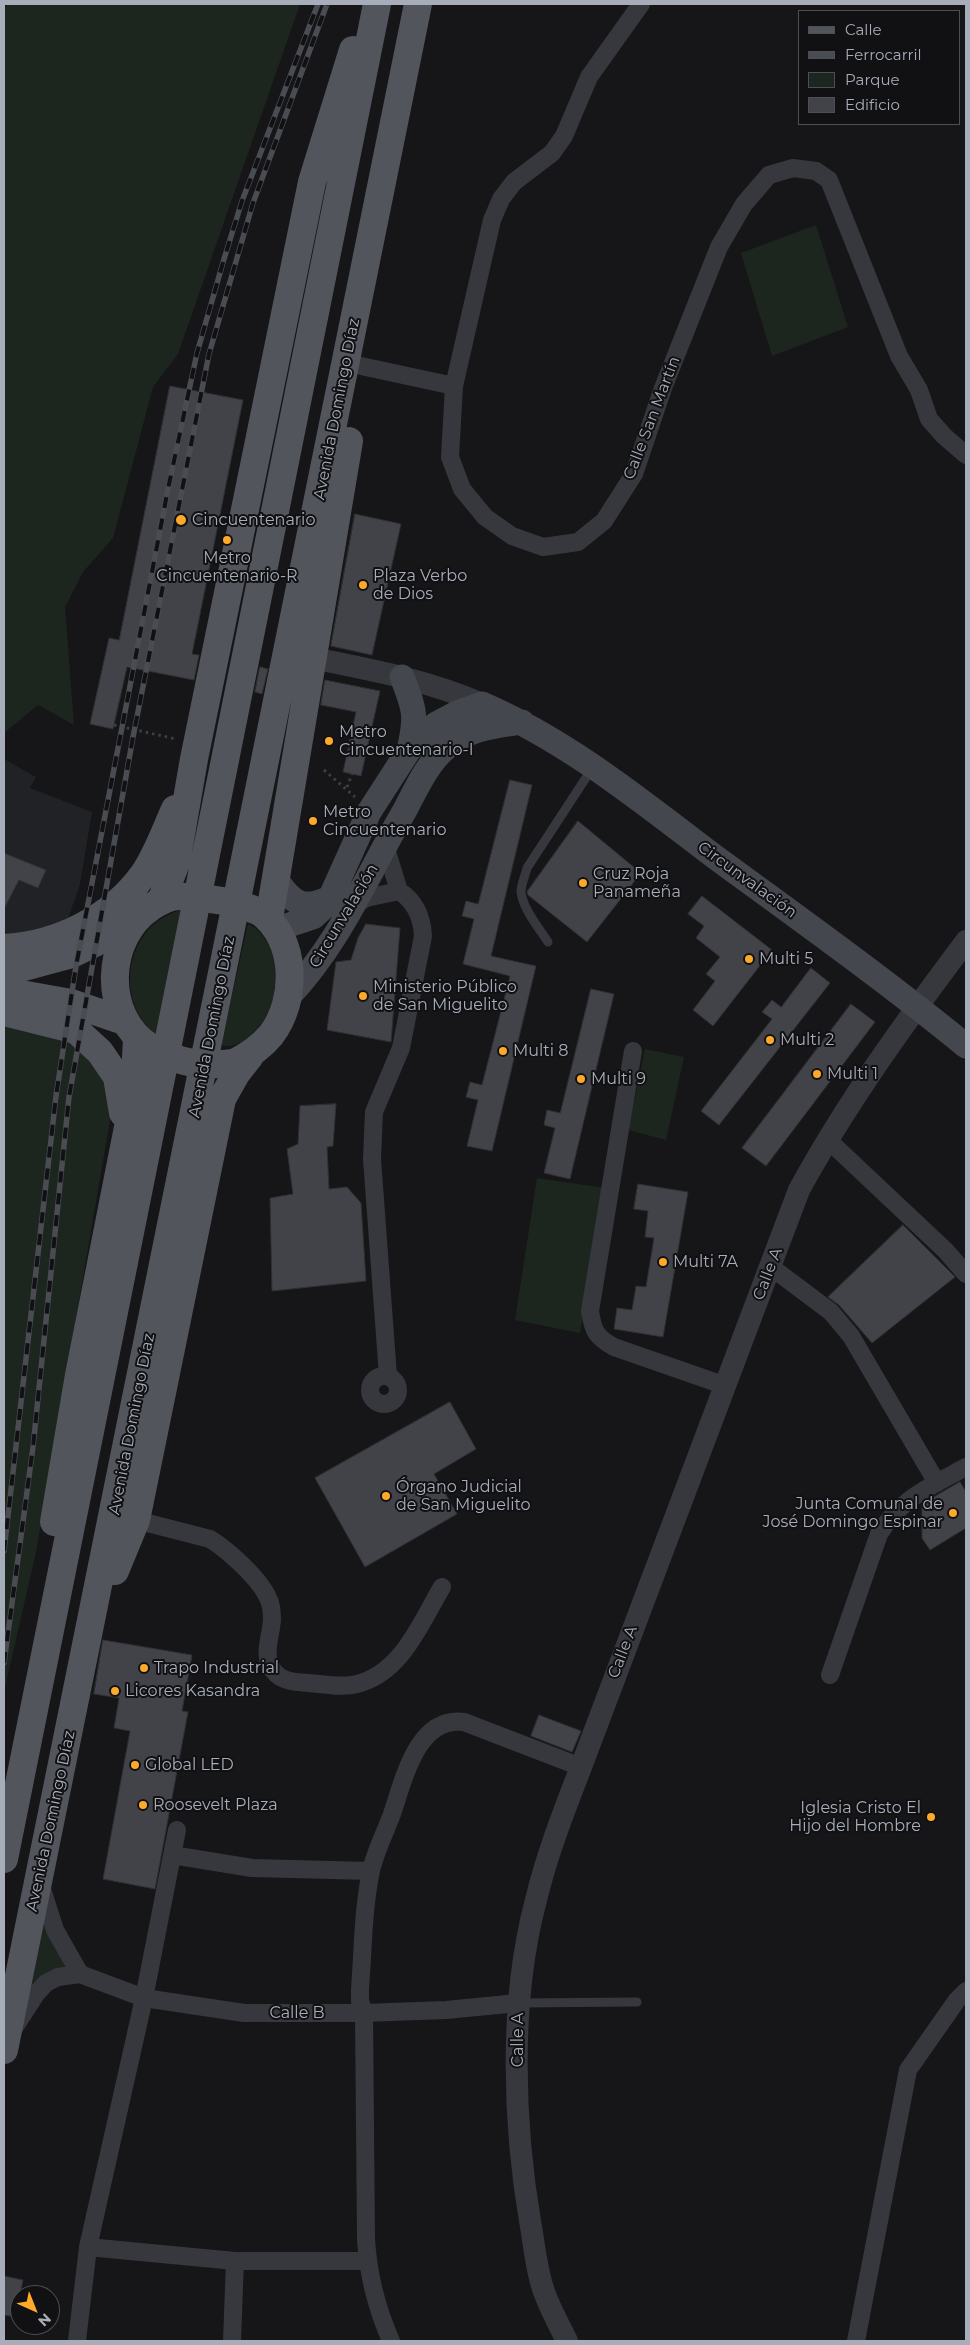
<!DOCTYPE html>
<html>
<head>
<meta charset="utf-8">
<style>
  body { margin:0 }
  #map { position:relative; width:970px; height:2345px; overflow:hidden; background:#161618; font-family:Montserrat,sans-serif }
  canvas { display:block }
  .frame { position:absolute; inset:0; border:5px solid #a7adb9; pointer-events:none }
  .legend { position:absolute; left:798px; top:10px; width:162px; height:115px; box-sizing:border-box; background:#111113; border:1px solid #4d4f55; margin:0; padding:6px 9px; list-style:none; font-size:15px; color:#a7adb9 }
  .legend li { display:flex; align-items:center; gap:10px; height:25px }
  .legend b { width:25px; border:1px solid #4d4f55 }
  .north { position:absolute; left:10px; top:2285px; width:50px; height:50px; box-sizing:border-box; background:#111113; border:1px solid #4d4f55; border-radius:50%; rotate:136deg; font-size:14px; font-weight:700; line-height:20px; text-align:center; color:#a7adb9 }
  .north::after { content:''; display:block; margin:auto; width:18px; height:22px; background:#fda929; clip-path:polygon(50% 0,100% 100%,50% 72%,0 100%) }
</style>
</head>
<body>
<div id="map">
<canvas width="970" height="2345"></canvas>
<div class="frame"></div>
<ul class="legend">
<li><b style="height:6px;background:#52555c"></b>Calle</li>
<li><b style="height:6px;background:#494c52"></b>Ferrocarril</li>
<li><b style="height:14px;background:#1d261e"></b>Parque</li>
<li><b style="height:14px;background:#414348"></b>Edificio</li>
</ul>
<div class="north">N</div>
</div>
<script>
const c = document.querySelector('canvas').getContext('2d');
c.lineJoin = 'round';
function fillPath(path, color) { c.fillStyle = color; c.fill(path, 'evenodd'); }
function trace(path, color, width, dash) { c.strokeStyle = color; c.lineWidth = width; c.lineCap = dash ? 'butt' : 'round'; c.setLineDash(dash || []); c.stroke(path); }
function drawText(font, color, halo, rows, align = 'center') {
  c.font = font + ' Montserrat,sans-serif'; c.lineWidth = 4; c.setLineDash([]); c.textBaseline = 'middle'; c.strokeStyle = halo; c.fillStyle = color; for (const [text, x, y, turn = 0] of rows) {
    c.save(); c.translate(x, y); c.rotate((+turn || 0) * Math.PI / 180); c.textAlign = isNaN(turn) ? turn : align; if (halo) c.strokeText(text, 0, 0); c.fillText(text, 0, 0); c.restore();
  }
}
fillPath(new Path2D(`
  M4,759L36,777L30,788L92,812L80,884L67,922L4,937Z`), '#212225');
fillPath(new Path2D(`
  M9,4H300L178,354L153,387L113,538L83,572L65,607L74,725L38,705L4,733V8Z
  M816,225L848,327L772,356L741,253Z
  M179,910L181,911L157,1033H154C123,1007 123,957 149,929C157,920 169,915 179,910Z
  M248,924C273,935 281,975 274,999C269,1018 243,1053 221,1045Z
  M4,1019L81,1042L115,1091L36,1552L4,1692Z
  M645,1049L684,1057L666,1140L628,1130Z
  M537,1178L605,1188L580,1333L515,1320Z
  M43,1923L76,1972L33,1987L29,1986Z`), '#1d261e');
const building = new Path2D(`
  M170,386L243,400L192,654L199,655L194,680L127,667L113,729L90,724L109,638L119,640Z
  M355,514L401,524L372,655L331,646Z
  M260,667L268,669L262,694L255,692Z
  M325,680L380,691L361,776L343,772L356,712L321,705Z
  M510,780L532,785L491,956L536,966L492,1151L467,1146L478,1100L466,1097L470,1082L482,1085L510,976L463,964L474,919L462,916L466,901L478,904Z
  M578,821L641,873L587,942L528,895L527,892Z
  M4,853L46,870L38,888L19,880L4,909Z
  M702,896L772,950L713,1026L693,1010L715,981L706,974L720,957L696,938L704,926L688,914Z
  M366,924L400,928L391,1042L327,1030L336,962L351,960L358,938Z
  M811,968L830,983L719,1125L701,1111L772,1019L762,1012L772,1000L781,1007Z
  M591,989L614,994L570,1179L544,1173L555,1128L544,1125L547,1110L560,1113Z
  M851,1004L875,1022L766,1166L742,1148Z
  M336,1104L333,1146L327,1147L329,1189L347,1187L361,1203L366,1281L272,1291L270,1198L293,1194L287,1149L298,1144L300,1106Z
  M638,1184L688,1192L663,1337L614,1329L617,1308L632,1310L636,1286L646,1287L654,1238L645,1237L648,1211L634,1209Z
  M903,1225L955,1277L872,1343L839,1305L828,1297Z
  M450,1402L476,1449L434,1474L457,1514L365,1567L315,1478Z
  M960,1482L966,1492V1528L930,1550L922,1538V1504Z
  M103,1640L192,1655L182,1711L188,1712L155,1889L103,1879L130,1731L114,1728L119,1698L94,1694Z
  M539,1715L581,1731L572,1752L531,1736Z
  M4,2276L23,2280L16,2317L4,2315Z`);
fillPath(building, '#414348');
trace(building, '#2f3034', 1);
trace(new Path2D(`
  M114,725L176,739
  M324,770L355,797
  M347,787L352,774`), '#3c3f44', 3, [2.5, 4]);
trace(new Path2D(`
  M548,942C539,928 523,909 521,892C521,885 525,876 527,868L593,767
  M519,2003L637,2002`), '#36383d', 9);
trace(new Path2D(`
  M641,4L589,77L564,136L552,153L514,182L501,199L492,220L454,386L450,457L462,489L485,517L512,536L543,547L578,542L604,521L634,474L663,388L719,247L744,204L769,175L793,168L816,171L829,180L899,356L919,390L929,419L944,436L966,455
  M361,366L454,386
  M385,845L399,891C415,901 422,917 423,936L401,1048L374,1112L372,1159L388,1376
  M353,906L366,898L399,891
  M633,1051L590,1311C593,1331 596,1337 614,1347L726,1386
  M827,1139L946,1251L966,1274
  M771,1267L831,1312L851,1336L937,1483
  M370 1390a14 14 0 1 1 28 0a14 14 0 1 1-28 0Z
  M136,1520L210,1539C228,1550 260,1579 268,1598C272,1605 272,1613 272,1620C271,1635 264,1651 270,1665C277,1681 292,1682 308,1683C324,1684 342,1688 357,1684C402,1673 421,1622 442,1587
  M830,1675L879,1534C901,1498 931,1486 966,1467
  M172,1855L252,1868L371,1871
  M41,1886L55,1930L80,1974
  M14,2028L36,1994L46,1983L58,1977L80,1974L144,1998L244,2013H364L446,2010L518,2003
  M88,2247L235,2261H367
  M77,2341L88,2247L144,1998L177,1830
  M232,2341L235,2261
  M391,2341C377,2309 368,2274 366,2239L364,2013L360,2001V1989C363,1950 363,1909 371,1871C375,1852 385,1833 392,1814C404,1779 417,1716 464,1722L581,1767
  M856,2341L908,2070L957,2000L966,1991`), '#36383d', 18);
trace(new Path2D(`
  M313,658C371,670 428,680 482,704
  M567,2341C560,2327 552,2312 546,2297C537,2275 535,2250 531,2227C513,2124 509,2001 536,1900C547,1854 564,1811 581,1767L799,1190C847,1102 906,1021 966,941`), '#36383d', 22);
trace(new Path2D(`
  M402,677C415,709 417,717 409,750
  M276,879C292,904 304,911 332,897
  M277,929L313,917L328,903L369,812L409,750L436,724L457,713L482,704C568,741 641,801 715,857C800,919 885,980 966,1046
  M288,997C340,943 368,873 405,810C416,789 428,762 447,747C469,728 495,726 522,722`), '#44474d', 25);
trace(new Path2D(`
  M161,901L176,863L194,759L312,182L353,50
  M269,919L349,441
  M4,948C57,945 111,919 143,875C157,855 165,831 175,809
  M4,969L13,970L72,954L130,926
  M4,991L71,1003L124,1021
  M4,1012L76,1030L100,1052L117,1077L123,1113
  M150,1047C102,1017 104,938 151,907C159,902 168,896 179,896
  M234,1063C248,1056 261,1047 271,1035C298,1000 297,939 260,912
  M54,1522L79,1375L134,1097L137,1039
  M115,1571L136,1520L222,1099L236,1074L250,1056
  M4,1859L377,4
  M4,2050L418,4`), '#52555c', 28);
const rail = new Path2D(`
  M4,1551L56,1096L76,966L168,489L197,353L224,259L242,201L318,4
  M4,1663L33,1447L69,1097L133,737L209,354L253,203L327,4`);
trace(rail, '#494c52', 5.5);
trace(rail, '#111113', 4, [11]);
trace(new Path2D(`
  M190,896L236,903L260,912
  M150,1047C180,1063 200,1067 234,1063`), '#52555c', 28);
for (const [x, y, r, color] of [
  [181,520,6,"#fda929"],
  [227,540,5,"#fda929"],
  [363,585,5,"#fda929"],
  [329,741,5,"#fda929"],
  [313,821,5,"#fda929"],
  [583,883,5,"#fda929"],
  [749,959,5,"#fda929"],
  [363,996,5,"#fda929"],
  [770,1040,5,"#fda929"],
  [503,1051,5,"#fda929"],
  [817,1074,5,"#fda929"],
  [581,1079,5,"#fda929"],
  [663,1262,5,"#fda929"],
  [386,1496,5,"#fda929"],
  [953,1513,5,"#fda929"],
  [144,1668,5,"#fda929"],
  [115,1691,5,"#fda929"],
  [135,1765,5,"#fda929"],
  [143,1805,5,"#fda929"],
  [931,1817,5,"#fda929"]
]) { const dot = new Path2D(); dot.arc(x, y, r, 0, 2 * Math.PI); c.fillStyle = color; c.fill(dot); trace(dot, '#111113', 2); }
drawText('16px', '#a7adb9', '#111113', [
  ["Avenida Domingo Díaz",337,409,-79],
  ["Calle San Martín",652,418,-69],
  ["Circunvalación",747,880,36],
  ["Circunvalación",344,916,-59],
  ["Avenida Domingo Díaz",212,1027,-79],
  ["Calle A",768,1274,-69],
  ["Avenida Domingo Díaz",132,1424,-79],
  ["Calle A",623,1652,-69],
  ["Avenida Domingo Díaz",51,1821,-78],
  ["Calle B",297,2013],
  ["Calle A",518,2040,-90]
]);
drawText('16px', '#a7adb9', '#111113', [
  ["Cincuentenario",192,520],
  ["Metro",227,558,"center"],
  ["Cincuentenario-R",227,576,"center"],
  ["Plaza Verbo",373,576],
  ["de Dios",373,594],
  ["Metro",339,732],
  ["Cincuentenario-I",339,750],
  ["Metro",323,812],
  ["Cincuentenario",323,830],
  ["Cruz Roja",593,874],
  ["Panameña",593,892],
  ["Multi 5",759,959],
  ["Ministerio Público",373,987],
  ["de San Miguelito",373,1005],
  ["Multi 2",780,1040],
  ["Multi 8",513,1051],
  ["Multi 1",827,1074],
  ["Multi 9",591,1079],
  ["Multi 7A",673,1262],
  ["Órgano Judicial",396,1487],
  ["de San Miguelito",396,1505],
  ["Junta Comunal de",943,1504,"right"],
  ["José Domingo Espinar",943,1522,"right"],
  ["Trapo Industrial",154,1668],
  ["Licores Kasandra",125,1691],
  ["Global LED",145,1765],
  ["Roosevelt Plaza",153,1805],
  ["Iglesia Cristo El",921,1808,"right"],
  ["Hijo del Hombre",921,1826,"right"]
], 'left');
</script>
</body>
</html>
